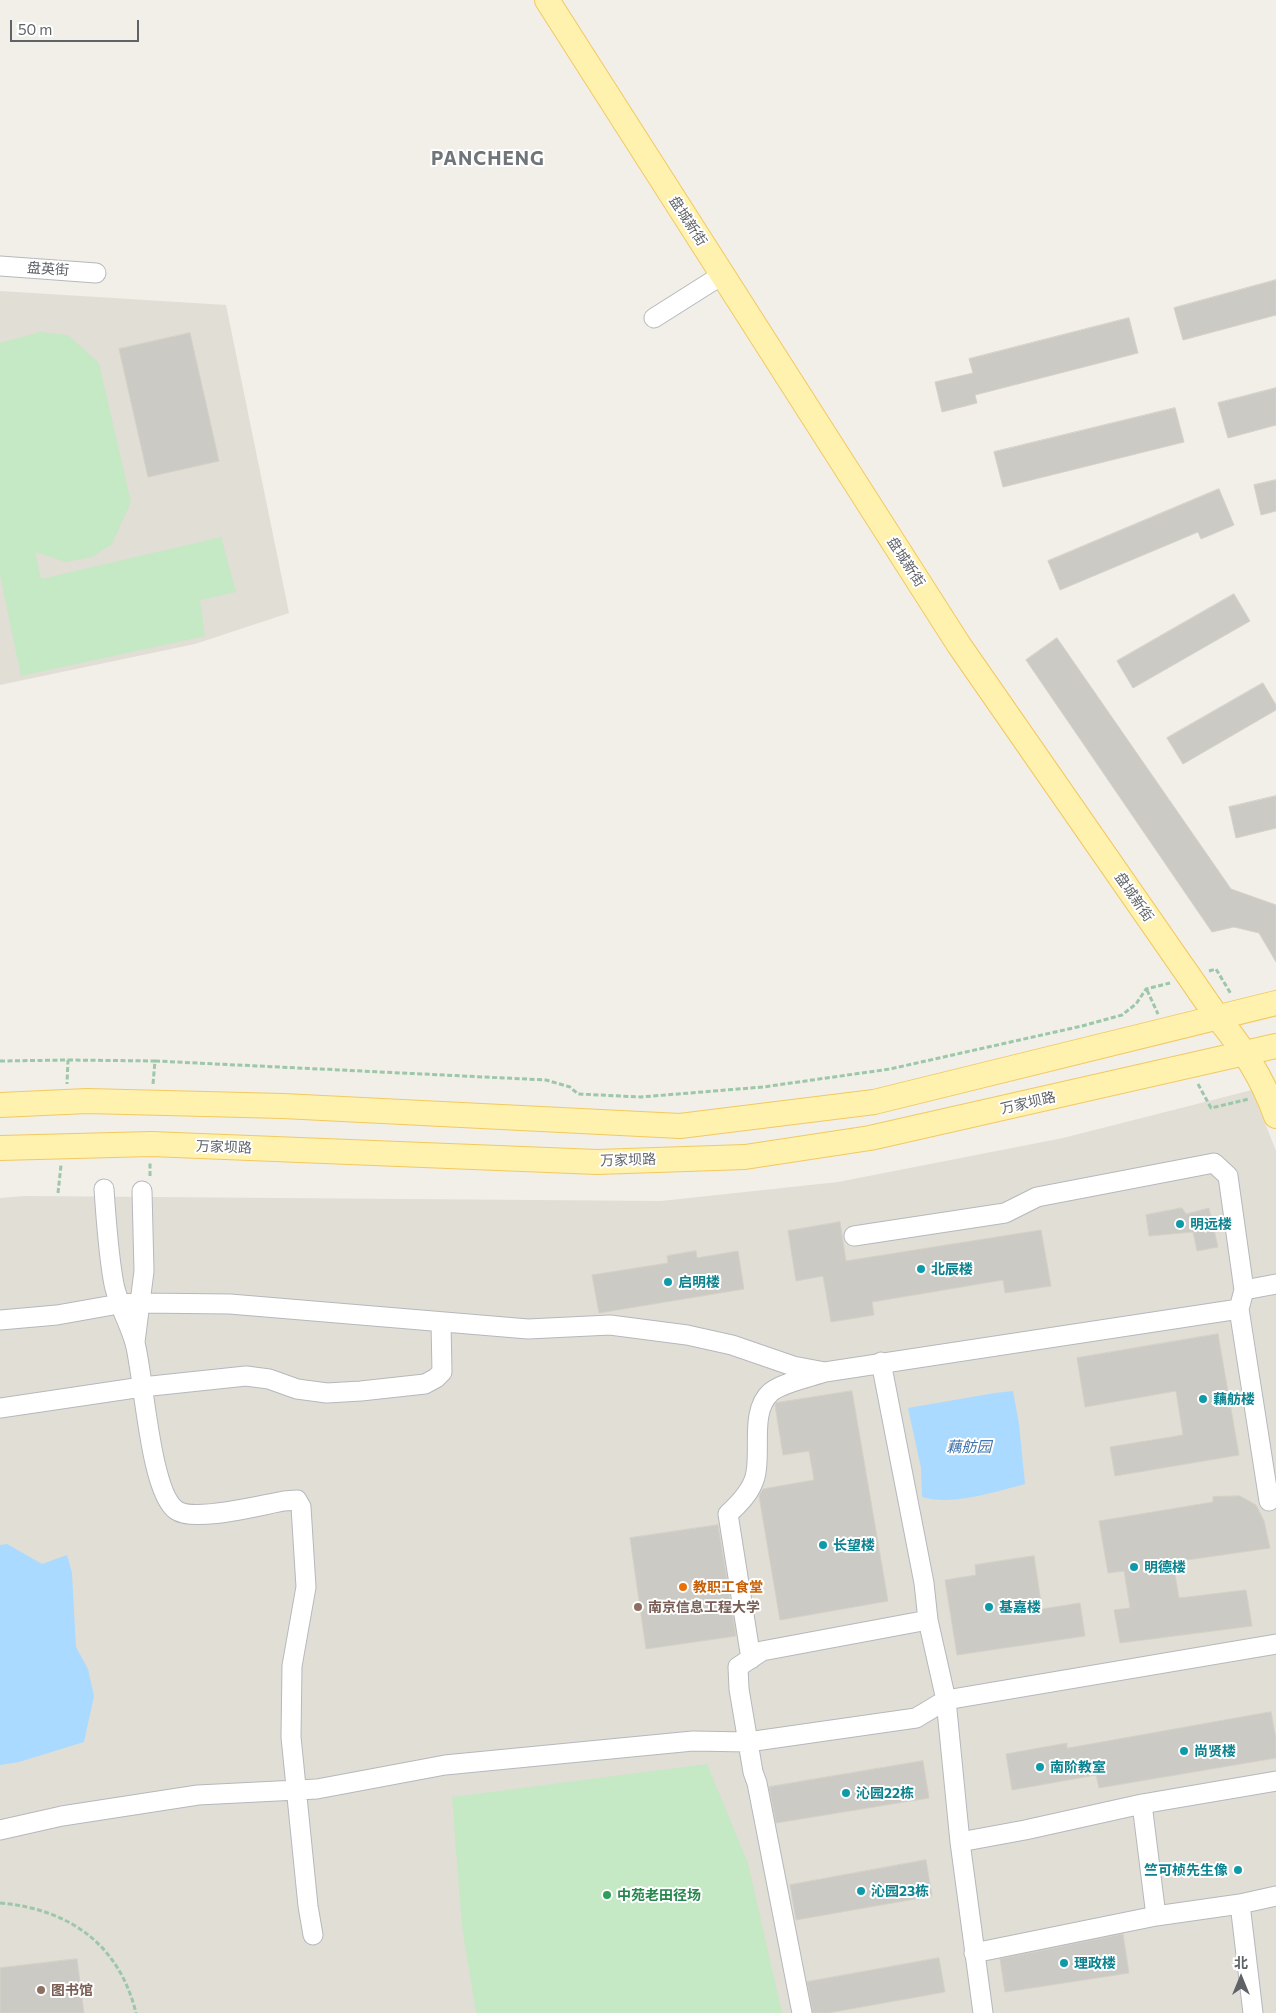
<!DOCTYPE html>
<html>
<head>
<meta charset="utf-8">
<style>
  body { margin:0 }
  #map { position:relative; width:1276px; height:2013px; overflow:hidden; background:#f1efe8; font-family:Commissioner,"Noto Sans SC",sans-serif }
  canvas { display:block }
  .north { position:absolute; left:1216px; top:1953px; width:50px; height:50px; -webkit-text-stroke:4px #fff; paint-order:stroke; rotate:0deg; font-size:14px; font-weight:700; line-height:20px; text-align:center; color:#5f6368 }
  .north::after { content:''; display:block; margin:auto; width:18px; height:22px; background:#5f6368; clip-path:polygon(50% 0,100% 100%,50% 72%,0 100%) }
  .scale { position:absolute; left:10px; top:20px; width:129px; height:22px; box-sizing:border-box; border:2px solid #5f6368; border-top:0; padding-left:6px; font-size:15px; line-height:18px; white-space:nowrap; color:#5f6368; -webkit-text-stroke:4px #fff; paint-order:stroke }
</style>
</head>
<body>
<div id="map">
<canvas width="1276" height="2013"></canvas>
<div class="north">北</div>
<div class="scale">50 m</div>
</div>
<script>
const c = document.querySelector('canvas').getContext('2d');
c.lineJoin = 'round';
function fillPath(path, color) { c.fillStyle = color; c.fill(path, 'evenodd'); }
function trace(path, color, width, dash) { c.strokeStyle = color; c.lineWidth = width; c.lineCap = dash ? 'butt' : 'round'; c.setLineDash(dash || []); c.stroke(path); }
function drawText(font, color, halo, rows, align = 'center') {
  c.font = font + ' Commissioner,"Noto Sans SC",sans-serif'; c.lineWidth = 4; c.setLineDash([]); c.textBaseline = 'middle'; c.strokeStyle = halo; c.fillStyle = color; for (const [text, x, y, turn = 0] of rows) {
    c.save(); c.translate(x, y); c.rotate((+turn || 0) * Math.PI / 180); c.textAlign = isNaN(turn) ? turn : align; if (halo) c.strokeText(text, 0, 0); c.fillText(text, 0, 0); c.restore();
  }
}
fillPath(new Path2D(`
  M0,291L226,305L289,613L195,644L0,685Z
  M1252,1090L1276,1151V2013H0V1198L24,1196L661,1201L838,1182L1063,1138Z`), '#e1ded6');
fillPath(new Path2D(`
  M40,332L68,335L99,363L131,502L112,544L92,557L66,562L35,552L41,579L221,537L236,592L200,600L205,636L21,676L0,575V343Z
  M707,1764L748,1863L782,2013H476L462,1927L452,1797Z`), '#c5e8c5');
fillPath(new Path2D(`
  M1013,1391L1019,1424L1025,1484C995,1492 952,1506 922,1497L921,1468L908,1408L995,1393Z
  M7,1544L42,1564L67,1555L72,1573L76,1647L88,1669L94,1696L84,1742L19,1762L0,1765V1545Z`), '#aadaff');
const building = new Path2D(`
  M1276,280V315L1183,340L1174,308Z
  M1129,318L1138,353L975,395L977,403L942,412L935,382L973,373L969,359Z
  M190,333L219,461L148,477L119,349Z
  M1276,388V425L1228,438L1218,403Z
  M1175,408L1184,442L1003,487L994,452Z
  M1276,480V511L1261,515L1254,485Z
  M1219,489L1234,525L1201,539L1198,532L1060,590L1048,561Z
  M1234,594L1250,621L1133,688L1117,661Z
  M1057,638L1231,889L1276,905V962L1259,933L1234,927L1212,932L1026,660Z
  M1263,683L1276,705V710L1183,764L1167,738Z
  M1276,796V828L1236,838L1229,807Z
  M1182,1208L1186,1214L1209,1208L1218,1247L1197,1251L1193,1232L1149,1236L1146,1215Z
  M840,1222L846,1261L1041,1230L1051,1286L1005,1293L1003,1280L872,1302L874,1315L831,1322L823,1276L796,1281L788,1231Z
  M696,1251L697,1258L738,1251L744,1289L599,1313L592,1275L668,1263L667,1256Z
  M1218,1334L1239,1455L1115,1476L1110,1447L1183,1435L1176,1391L1085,1407L1077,1358Z
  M852,1391L888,1601L780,1620L759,1496L763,1489L814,1480L809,1451L783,1455L775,1405L776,1403Z
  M1240,1496L1256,1505L1264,1521L1270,1548L1173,1562L1179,1598L1246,1590L1252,1626L1120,1643L1114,1610L1130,1608L1124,1571L1108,1573L1099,1521L1213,1502V1497Z
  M718,1525L736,1636L646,1649L630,1538Z
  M1034,1556L1042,1609L1080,1603L1085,1636L957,1655L945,1580L976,1575L975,1565Z
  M1271,1712L1276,1738V1758L1099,1788L1096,1775L1012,1790L1006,1754L1067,1743V1748Z
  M923,1761L929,1798L776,1823L769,1787Z
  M926,1860L932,1896L796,1920L790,1885Z
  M1123,1934L1129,1973L1005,1992L1000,1959Z
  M939,1958L945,1992L828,2013H813L807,1982Z
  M77,1959L84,2013H0V1968Z`);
fillPath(building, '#cccac5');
trace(building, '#d6d1c6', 1);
const minor = new Path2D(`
  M0,266L96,273
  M654,318L722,275
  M104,1189C106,1219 108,1249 113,1279C116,1302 129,1321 135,1343C144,1377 150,1492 176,1510C194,1523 261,1505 284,1501L297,1500L301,1507L306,1587L292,1666L291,1737L308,1906L313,1935
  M854,1236L1005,1213L1037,1197L1214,1163L1228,1176L1244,1290
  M1239,1309L1269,1501
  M0,1320L57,1315L119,1304L140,1303L230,1304L528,1329L610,1325L687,1335L732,1345L793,1366L825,1372
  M135,1342L144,1271L142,1191
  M881,1362L924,1583L928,1620L946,1700L960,1842
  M0,1408L142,1387L246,1376L269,1379L297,1389L327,1393L361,1391L425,1384L436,1378L442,1372L441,1323
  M751,1659L728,1514C739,1504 751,1492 755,1477C762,1453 749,1411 771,1392C782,1383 810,1377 825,1372L1239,1309L1244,1290L1276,1284
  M1142,1804L1156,1916
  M0,1830L62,1816L198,1795L317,1789L445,1765L693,1741L748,1742L916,1718L946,1700L1276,1644
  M1240,1904L1253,2013
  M974,1953L1156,1916L1240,1904L1276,1896
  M802,2013L757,1783L753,1772L739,1689L738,1667L762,1651L928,1620
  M983,2013L960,1842L1025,1830L1142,1804L1276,1781`);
const major = new Path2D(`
  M547,0L959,645L1218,1018C1244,1050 1262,1077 1276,1116
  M0,1105L87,1101L283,1106L680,1126L874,1102L1276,1003
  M0,1148L151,1144L597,1162L745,1157L870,1138L1276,1046`);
trace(minor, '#b5b8bc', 21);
trace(major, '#f2c960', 26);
trace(new Path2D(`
  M1209,971L1216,969L1231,994
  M1147,990L1158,1014
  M68,1060L155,1061L153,1084
  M0,1061L68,1060L67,1084
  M155,1061L546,1080L570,1087L578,1094L641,1097L763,1087L890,1069L1082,1026L1122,1015L1136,1004L1146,989L1170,983
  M1198,1084L1211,1108L1249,1099
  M150,1176V1162
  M58,1193L61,1165
  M0,1903C69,1909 119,1944 136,2013`), '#9cc7a9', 3, [5, 2.5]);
trace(minor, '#fff', 19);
trace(major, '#fff2af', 24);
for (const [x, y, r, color] of [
  [1180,1224,5,"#0f9aa8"],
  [921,1269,5,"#0f9aa8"],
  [668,1282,5,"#0f9aa8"],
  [1203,1399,5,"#0f9aa8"],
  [823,1545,5,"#0f9aa8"],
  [1134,1567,5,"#0f9aa8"],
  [683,1587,5,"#e8710a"],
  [638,1607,5,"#8d6e63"],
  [989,1607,5,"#0f9aa8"],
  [1184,1751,5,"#0f9aa8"],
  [1040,1767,5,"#0f9aa8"],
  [846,1793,5,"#0f9aa8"],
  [1238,1870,5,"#0f9aa8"],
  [861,1891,5,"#0f9aa8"],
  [607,1895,5,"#2e9e5b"],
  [1064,1963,5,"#0f9aa8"],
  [41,1990,5,"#8d6e63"]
]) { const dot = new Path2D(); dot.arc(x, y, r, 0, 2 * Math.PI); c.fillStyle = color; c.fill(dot); trace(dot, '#fff', 2); }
drawText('14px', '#5f6368', '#fff', [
  ["盘城新街",688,221,57],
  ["盘英街",48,269,4],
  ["盘城新街",906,562,57],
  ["盘城新街",1134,897,55],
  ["万家坝路",1028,1103,-13],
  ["万家坝路",224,1147,2],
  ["万家坝路",628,1160,-2]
]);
drawText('bold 14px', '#0d838f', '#fff', [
  ["明远楼",1190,1224],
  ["北辰楼",931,1269],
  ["启明楼",678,1282],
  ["藕舫楼",1213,1399],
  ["长望楼",833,1545],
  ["明德楼",1144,1567],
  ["基嘉楼",999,1607],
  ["尚贤楼",1194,1751],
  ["南阶教室",1050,1767],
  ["沁园22栋",856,1793],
  ["竺可桢先生像",1228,1870,"right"],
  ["沁园23栋",871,1891],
  ["理政楼",1074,1963]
], 'left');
drawText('bold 14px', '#c56008', '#fff', [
  ["教职工食堂",693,1587]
], 'left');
drawText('bold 14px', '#785e54', '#fff', [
  ["南京信息工程大学",648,1607],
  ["图书馆",51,1990]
], 'left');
drawText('bold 14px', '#27864d', '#fff', [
  ["中苑老田径场",617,1895]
], 'left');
drawText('italic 15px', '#4174aa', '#fff', [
  ["藕舫园",969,1447]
]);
c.letterSpacing = '1px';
drawText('bold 19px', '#70757a', '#fff', [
  ["PANCHENG",488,159]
]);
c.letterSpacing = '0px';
</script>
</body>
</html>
